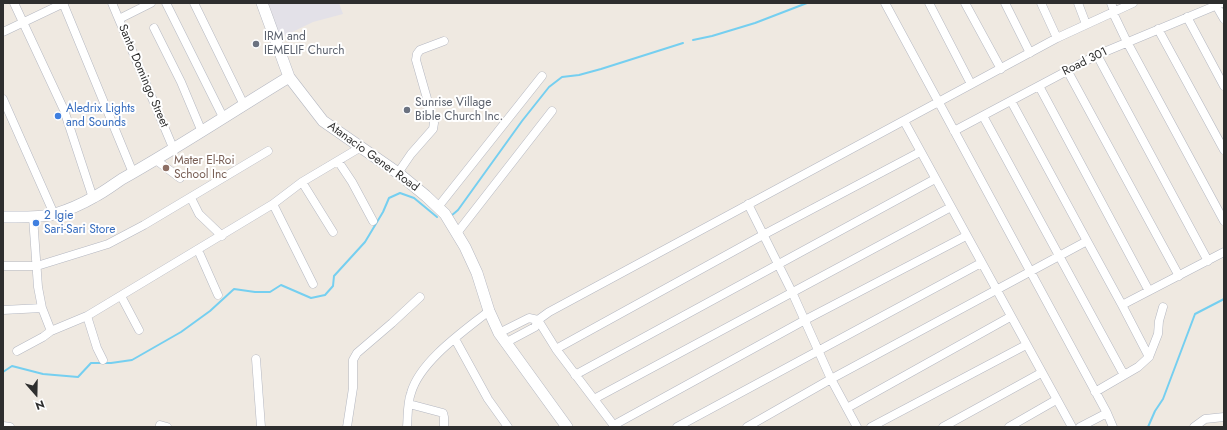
<!DOCTYPE html>
<html>
<head>
<meta charset="utf-8">
<style>
  body { margin:0 }
  #map { position:relative; width:1227px; height:430px; overflow:hidden; background:#efe9e1; font-family:Jost,sans-serif }
  canvas { display:block }
  .frame { position:absolute; inset:0; border:4px solid #2e2e2e; pointer-events:none }
  .north { position:absolute; left:16px; top:374px; width:40px; height:40px; -webkit-text-stroke:3px #fff; paint-order:stroke; rotate:160deg; font-size:11px; font-weight:700; line-height:16px; text-align:center; color:#2e2e2e }
  .north::after { content:''; display:block; margin:auto; width:14px; height:18px; background:#2e2e2e; clip-path:polygon(50% 0,100% 100%,50% 72%,0 100%) }
</style>
</head>
<body>
<div id="map">
<canvas width="1227" height="430"></canvas>
<div class="frame"></div>
<div class="north">N</div>
</div>
<script>
const c = document.querySelector('canvas').getContext('2d');
c.lineJoin = 'round';
function fillPath(path, color) { c.fillStyle = color; c.fill(path, 'evenodd'); }
function trace(path, color, width, dash) { c.strokeStyle = color; c.lineWidth = width; c.lineCap = dash ? 'butt' : 'round'; c.setLineDash(dash || []); c.stroke(path); }
function drawText(font, color, halo, rows, align = 'center') {
  c.font = font + ' Jost,sans-serif'; c.lineWidth = 4; c.setLineDash([]); c.textBaseline = 'middle'; c.strokeStyle = halo; c.fillStyle = color; for (const [text, x, y, turn = 0] of rows) {
    c.save(); c.translate(x, y); c.rotate((+turn || 0) * Math.PI / 180); c.textAlign = isNaN(turn) ? turn : align; if (halo) c.strokeText(text, 0, 0); c.fillText(text, 0, 0); c.restore();
  }
}
fillPath(new Path2D(`
  M271,3H339L343,14L313,22L280,38L269,4Z`), '#e3e1e8');
trace(new Path2D(`
  M693,40L712,36L755,23L807,3
  M451,216L458,210L522,121L549,87L562,77L579,75L601,69L683,43
  M3,372L12,366L43,374L78,377L91,363H111L132,360L181,332L210,311L234,289L255,292H270L281,285L311,298L325,295L333,286L334,276L365,242L383,212L389,198L400,193L414,198L437,217
  M1148,427L1155,411L1163,399L1195,314L1224,299`), '#75cff0', 2);
const street = new Path2D(`
  M14,3L64,110L93,198
  M63,3L133,173
  M112,3L174,150
  M166,3L223,117
  M194,3L244,105
  M885,3L1107,413L1113,427
  M929,3L971,84
  M965,3L1001,69
  M1005,3L1030,53
  M1041,3L1057,38
  M1078,3L1086,24
  M1111,3L1114,11V15L1127,42L1224,221
  M1216,5L1224,19
  M1187,17L1224,86
  M119,19L151,3
  M154,28L181,82L202,132
  M1158,29L1224,150
  M3,32L64,3
  M1097,55L1208,261
  M1067,70L1179,276
  M1039,86L1149,291
  M3,99L54,214
  M1011,101L1087,241
  M983,116L1124,375
  M904,121L1072,427
  M954,131L1097,55L1222,3
  M156,160L180,178
  M338,161L352,182L373,221
  M398,173L411,154L433,129L434,123L416,60L417,54L420,50L444,41
  M302,182L333,232
  M191,198L199,214L222,236
  M273,204L313,284
  M748,204L792,292L831,379L857,427
  M438,207L542,76
  M33,217L38,287L42,308L51,331L87,316L273,204L302,182L361,147
  M457,233L552,111
  M198,250L218,295
  M3,266H37L108,244L144,225L268,151
  M121,296L139,330
  M1122,305L1224,252
  M3,310L42,308
  M87,316L97,348L103,360
  M538,320L556,349L615,427
  M499,333L529,318L538,320
  M455,339L488,399L508,427
  M505,343L535,327L538,320L549,312L1057,38L1133,3
  M556,349L763,235L920,152
  M17,351L43,337L51,331
  M256,359L261,427
  M575,375L935,179
  M1095,392L1138,367L1149,357L1158,334L1159,321L1163,307
  M594,399L951,207
  M409,404L443,413L444,417V427
  M847,408L1010,317
  M160,425L167,427
  M614,425L805,320L966,236
  M3,426L10,427
  M347,427L353,388V360L357,353L392,323L420,297
  M407,427C408,416 407,404 411,393C420,361 464,331 489,311
  M677,427L981,263
  M747,427L831,379L1087,241L1122,305L1149,357
  M871,427L1026,345
  M943,427L1041,373
  M1009,427L1056,400
  M1080,427L1107,413
  M1194,427L1205,419L1224,417`);
const secondary = new Path2D(`
  M262,3L289,77L323,121L398,173L426,196L445,214L465,247L477,273L489,311L499,333L567,427
  M3,217C20,217 38,218 55,214C68,210 82,204 94,197C104,192 113,185 122,179C179,147 233,111 289,77`);
trace(street, '#b4b7c1', 9);
trace(secondary, '#b4b7c1', 12);
trace(street, '#fff', 8);
trace(secondary, '#fff', 11);
for (const [x, y, r, color] of [
  [256,44,4,"#6b7280"],
  [407,110,4,"#6b7280"],
  [58,116,4,"#3f7fe0"],
  [166,168,4,"#8d6e63"],
  [36,223,4,"#3f7fe0"]
]) { const dot = new Path2D(); dot.arc(x, y, r, 0, 2 * Math.PI); c.fillStyle = color; c.fill(dot); trace(dot, '#fff', 1.5); }
drawText('12px', '#5b616d', '#fff', [
  ["IRM and",264,37],
  ["IEMELIF Church",264,51],
  ["Sunrise Village",415,103],
  ["Bible Church Inc.",415,117]
], 'left');
drawText('12px', '#2e2e2e', '#fff', [
  ["Road 301",1085,62,-26],
  ["Santo Domingo Street",143,76,67],
  ["Atanacio Gener Road",373,157,36]
]);
drawText('12px', '#366cbe', '#fff', [
  ["Aledrix Lights",66,109],
  ["and Sounds",66,123],
  ["2 Igie",44,216],
  ["Sari-Sari Store",44,230]
], 'left');
drawText('12px', '#785e54', '#fff', [
  ["Mater El-Roi",174,161],
  ["School Inc",174,175]
], 'left');
</script>
</body>
</html>
